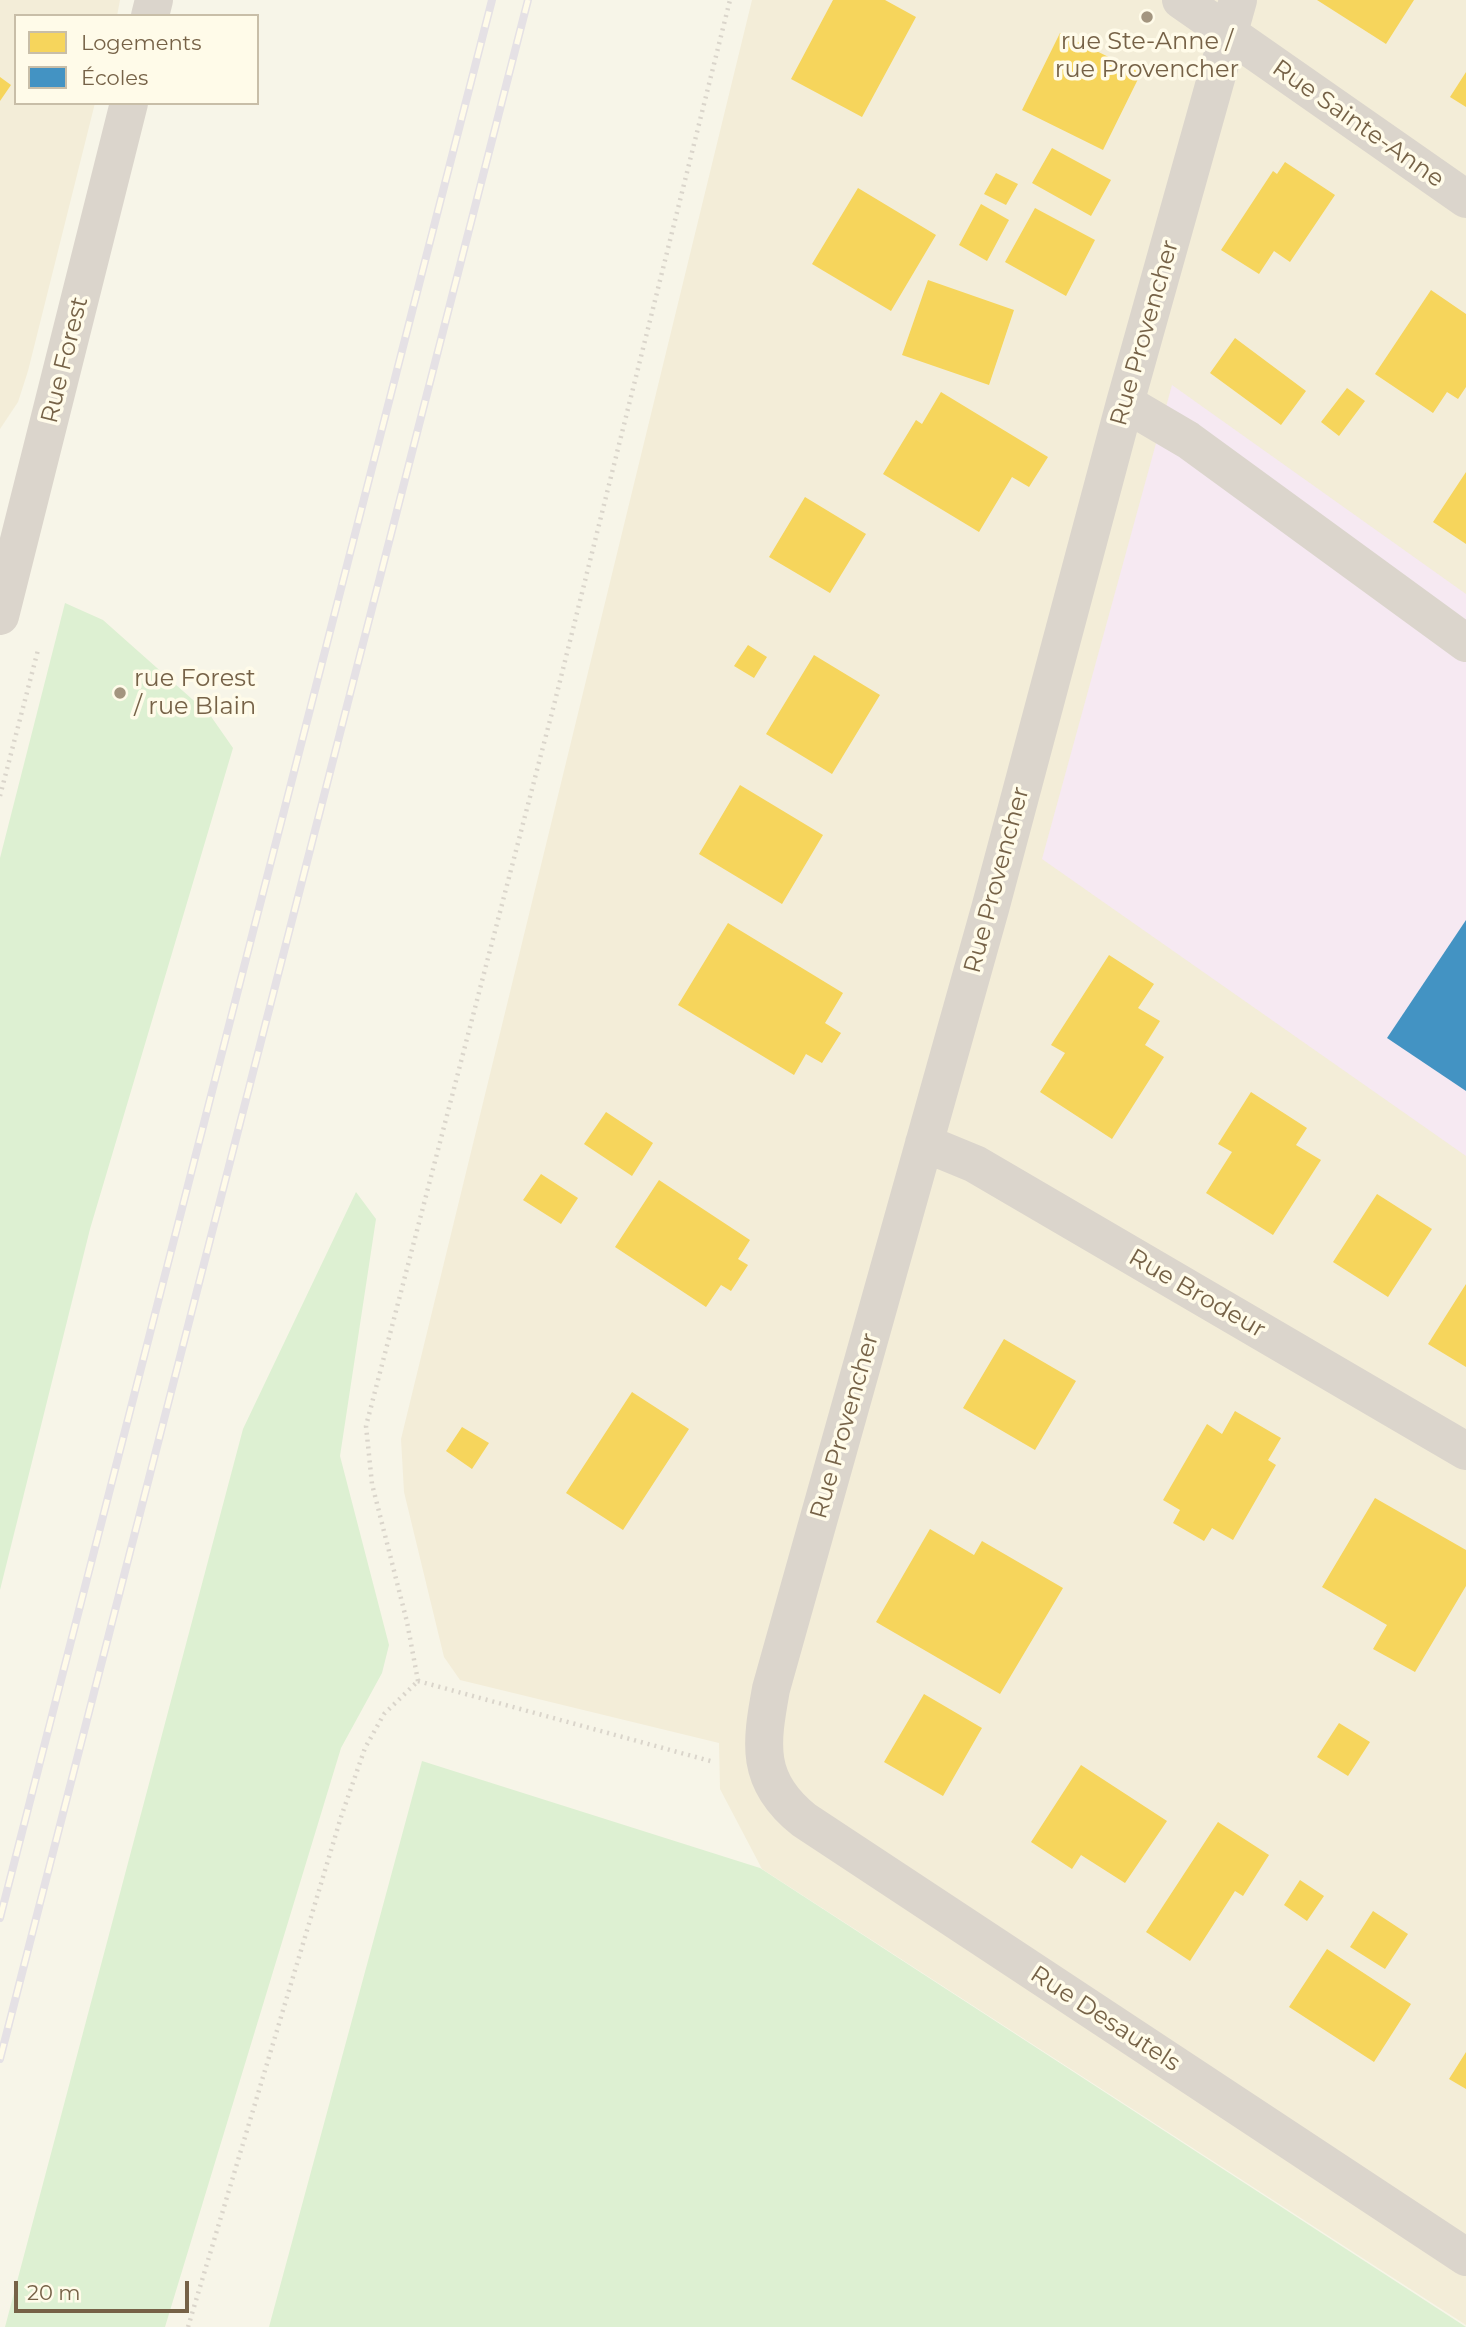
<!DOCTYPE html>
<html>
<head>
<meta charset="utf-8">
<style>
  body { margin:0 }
  #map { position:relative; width:1466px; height:2327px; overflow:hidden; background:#f7f5e8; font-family:Montserrat,sans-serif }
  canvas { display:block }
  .legend { position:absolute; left:14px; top:14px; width:245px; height:91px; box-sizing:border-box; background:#fffbe9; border:2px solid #c8bea8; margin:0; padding:9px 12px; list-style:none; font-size:21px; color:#766247 }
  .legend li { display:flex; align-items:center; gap:14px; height:35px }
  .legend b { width:35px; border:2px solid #c8bea8 }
  .scale { position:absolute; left:14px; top:2281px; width:175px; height:32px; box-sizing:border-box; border:4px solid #766247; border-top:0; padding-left:9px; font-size:21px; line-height:24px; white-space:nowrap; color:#766247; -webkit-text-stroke:5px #fffbe9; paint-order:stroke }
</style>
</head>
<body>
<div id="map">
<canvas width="1466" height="2327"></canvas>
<ul class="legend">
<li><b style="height:19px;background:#f6d55c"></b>Logements</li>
<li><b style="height:19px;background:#4393c3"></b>Écoles</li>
</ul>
<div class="scale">20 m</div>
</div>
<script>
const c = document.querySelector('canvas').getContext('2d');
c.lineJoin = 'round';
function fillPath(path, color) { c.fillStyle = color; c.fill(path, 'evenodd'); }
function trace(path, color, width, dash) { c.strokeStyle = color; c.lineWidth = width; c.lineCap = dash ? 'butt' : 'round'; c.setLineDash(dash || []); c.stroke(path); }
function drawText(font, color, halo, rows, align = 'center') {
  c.font = font + ' Montserrat,sans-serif'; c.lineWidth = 7; c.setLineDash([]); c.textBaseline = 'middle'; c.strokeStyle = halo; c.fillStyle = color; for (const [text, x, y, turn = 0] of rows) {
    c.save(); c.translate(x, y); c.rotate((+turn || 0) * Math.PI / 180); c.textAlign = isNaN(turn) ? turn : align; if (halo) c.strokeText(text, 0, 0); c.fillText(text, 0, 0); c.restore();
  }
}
fillPath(new Path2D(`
  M0,0H120L117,16H16V103H95L28,371L18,402L0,429Z
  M752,0H1466V2325L762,1869L720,1789L719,1743L460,1680L444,1657L404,1492L401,1439Z`), '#f3edd8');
fillPath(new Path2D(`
  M1172,385L1466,594V1156L1042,859Z`), '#f6e9f2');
fillPath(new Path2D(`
  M65,603L103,620L210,715L233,748L90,1229L0,1590V858Z
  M356,1192L376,1219L340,1456L389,1645L382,1673L341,1748L165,2327H5L243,1429Z
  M422,1761L760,1868L1466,2327H269Z`), '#ddf0d2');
fillPath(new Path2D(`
  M833,0H885L916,17L862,117L791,79Z
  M1317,0H1414L1386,44Z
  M1060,33L1141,73L1103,150L1022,110Z
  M1466,72V107L1450,97Z
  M0,77L11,85L0,101Z
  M1052,148L1111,180L1091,216L1032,183Z
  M1285,162L1335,195L1290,262L1274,251L1259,274L1221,250L1273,171L1277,174Z
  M996,173L1018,184L1006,205L984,194Z
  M858,188L936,235L891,311L812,264Z
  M981,204L1009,220L987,261L959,245Z
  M1035,208L1095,240L1066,296L1005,262Z
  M928,280L1014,310L989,385L902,355Z
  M1431,290L1466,314V387L1458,399L1447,392L1433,413L1375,374Z
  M1235,338L1306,391L1281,425L1210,373Z
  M1347,388L1365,401L1339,436L1321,422Z
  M941,392L1048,457L1029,487L1012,477L979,532L883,474L916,420L922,424Z
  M1466,472V544L1433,522Z
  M805,497L866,534L830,593L769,557Z
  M748,645L767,657L754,678L734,666Z
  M814,655L880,695L832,774L766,734Z
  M740,785L823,835L782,904L699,854Z
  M728,923L843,993L825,1023L841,1033L822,1063L806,1054L794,1075L678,1005Z
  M1109,955L1154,984L1138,1008L1160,1021L1145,1045L1164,1057L1112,1139L1040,1092L1065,1053L1051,1045Z
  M1251,1092L1307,1128L1296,1145L1321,1160L1273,1235L1206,1193L1232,1152L1218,1144Z
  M606,1112L653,1143L632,1176L584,1144Z
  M541,1174L578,1198L561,1224L523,1200Z
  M659,1180L750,1240L738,1259L748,1265L731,1291L721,1285L706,1307L615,1247Z
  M1377,1194L1432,1229L1388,1297L1333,1262Z
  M1466,1284V1367L1428,1344Z
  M1004,1339L1076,1381L1035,1450L963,1408Z
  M632,1392L689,1429L623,1530L566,1493Z
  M1235,1411L1281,1438L1268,1460L1276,1465L1233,1540L1212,1528L1204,1541L1173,1523L1180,1510L1163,1500L1207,1424L1222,1434Z
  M462,1427L489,1443L472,1469L446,1451Z
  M1375,1498L1466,1550V1586L1415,1672L1373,1649L1387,1625L1322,1587Z
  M930,1529L974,1555L982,1541L1063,1588L1000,1694L876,1622Z
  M924,1694L982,1728L943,1796L884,1762Z
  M1339,1723L1370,1742L1348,1776L1317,1757Z
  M1081,1765L1167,1821L1125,1883L1081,1855L1072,1869L1031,1842Z
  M1218,1822L1269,1855L1243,1896L1235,1891L1190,1961L1146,1932Z
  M1300,1880L1324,1896L1307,1921L1284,1905Z
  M1373,1911L1408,1934L1385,1969L1350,1947Z
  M1327,1949L1411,2004L1374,2062L1289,2007Z
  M1466,2052V2089L1449,2079Z`), '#f6d55c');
fillPath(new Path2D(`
  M1466,920V1091L1387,1038Z`), '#4393c3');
trace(new Path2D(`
  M0,796L38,650
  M418,1681L407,1622L372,1484L366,1426L555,701L730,0
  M418,1681L714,1762
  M188,2327L341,1817L365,1748L384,1714L418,1681`), '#dad5cb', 4.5, [2, 5]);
trace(new Path2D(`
  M1181,0L1466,199
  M1238,0L1125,403L990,909L771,1689C761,1744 755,1781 804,1820L1466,2257
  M150,16L154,0
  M1125,403L1188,440L1466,643
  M0,616L129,103
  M924,1143L975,1164L1466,1451`), '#dbd5cc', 38);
const rail = new Path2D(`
  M0,1918L492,0
  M0,2059L528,0`);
trace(rail, '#e5e1e5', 8);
trace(rail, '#fffbe9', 5, [16]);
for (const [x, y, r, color] of [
  [1147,17,7,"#a3957f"],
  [120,693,7,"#a3957f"]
]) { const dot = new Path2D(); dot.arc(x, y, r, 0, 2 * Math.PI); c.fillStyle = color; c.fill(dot); trace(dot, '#fffbe9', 2.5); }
drawText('24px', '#766247', '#fffbe9', [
  ["rue Ste-Anne /",1147,42],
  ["rue Provencher",1147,70],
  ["rue Forest",134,679,"left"],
  ["/ rue Blain",134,707,"left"]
]);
drawText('24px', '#766247', '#fffbe9', [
  ["Rue Sainte-Anne",1358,124,35],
  ["Rue Provencher",1145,333,-74],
  ["Rue Forest",65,360,-76],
  ["Rue Provencher",997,880,-75],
  ["Rue Brodeur",1197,1294,30],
  ["Rue Provencher",845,1426,-74],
  ["Rue Desautels",1105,2019,33]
]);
</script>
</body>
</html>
